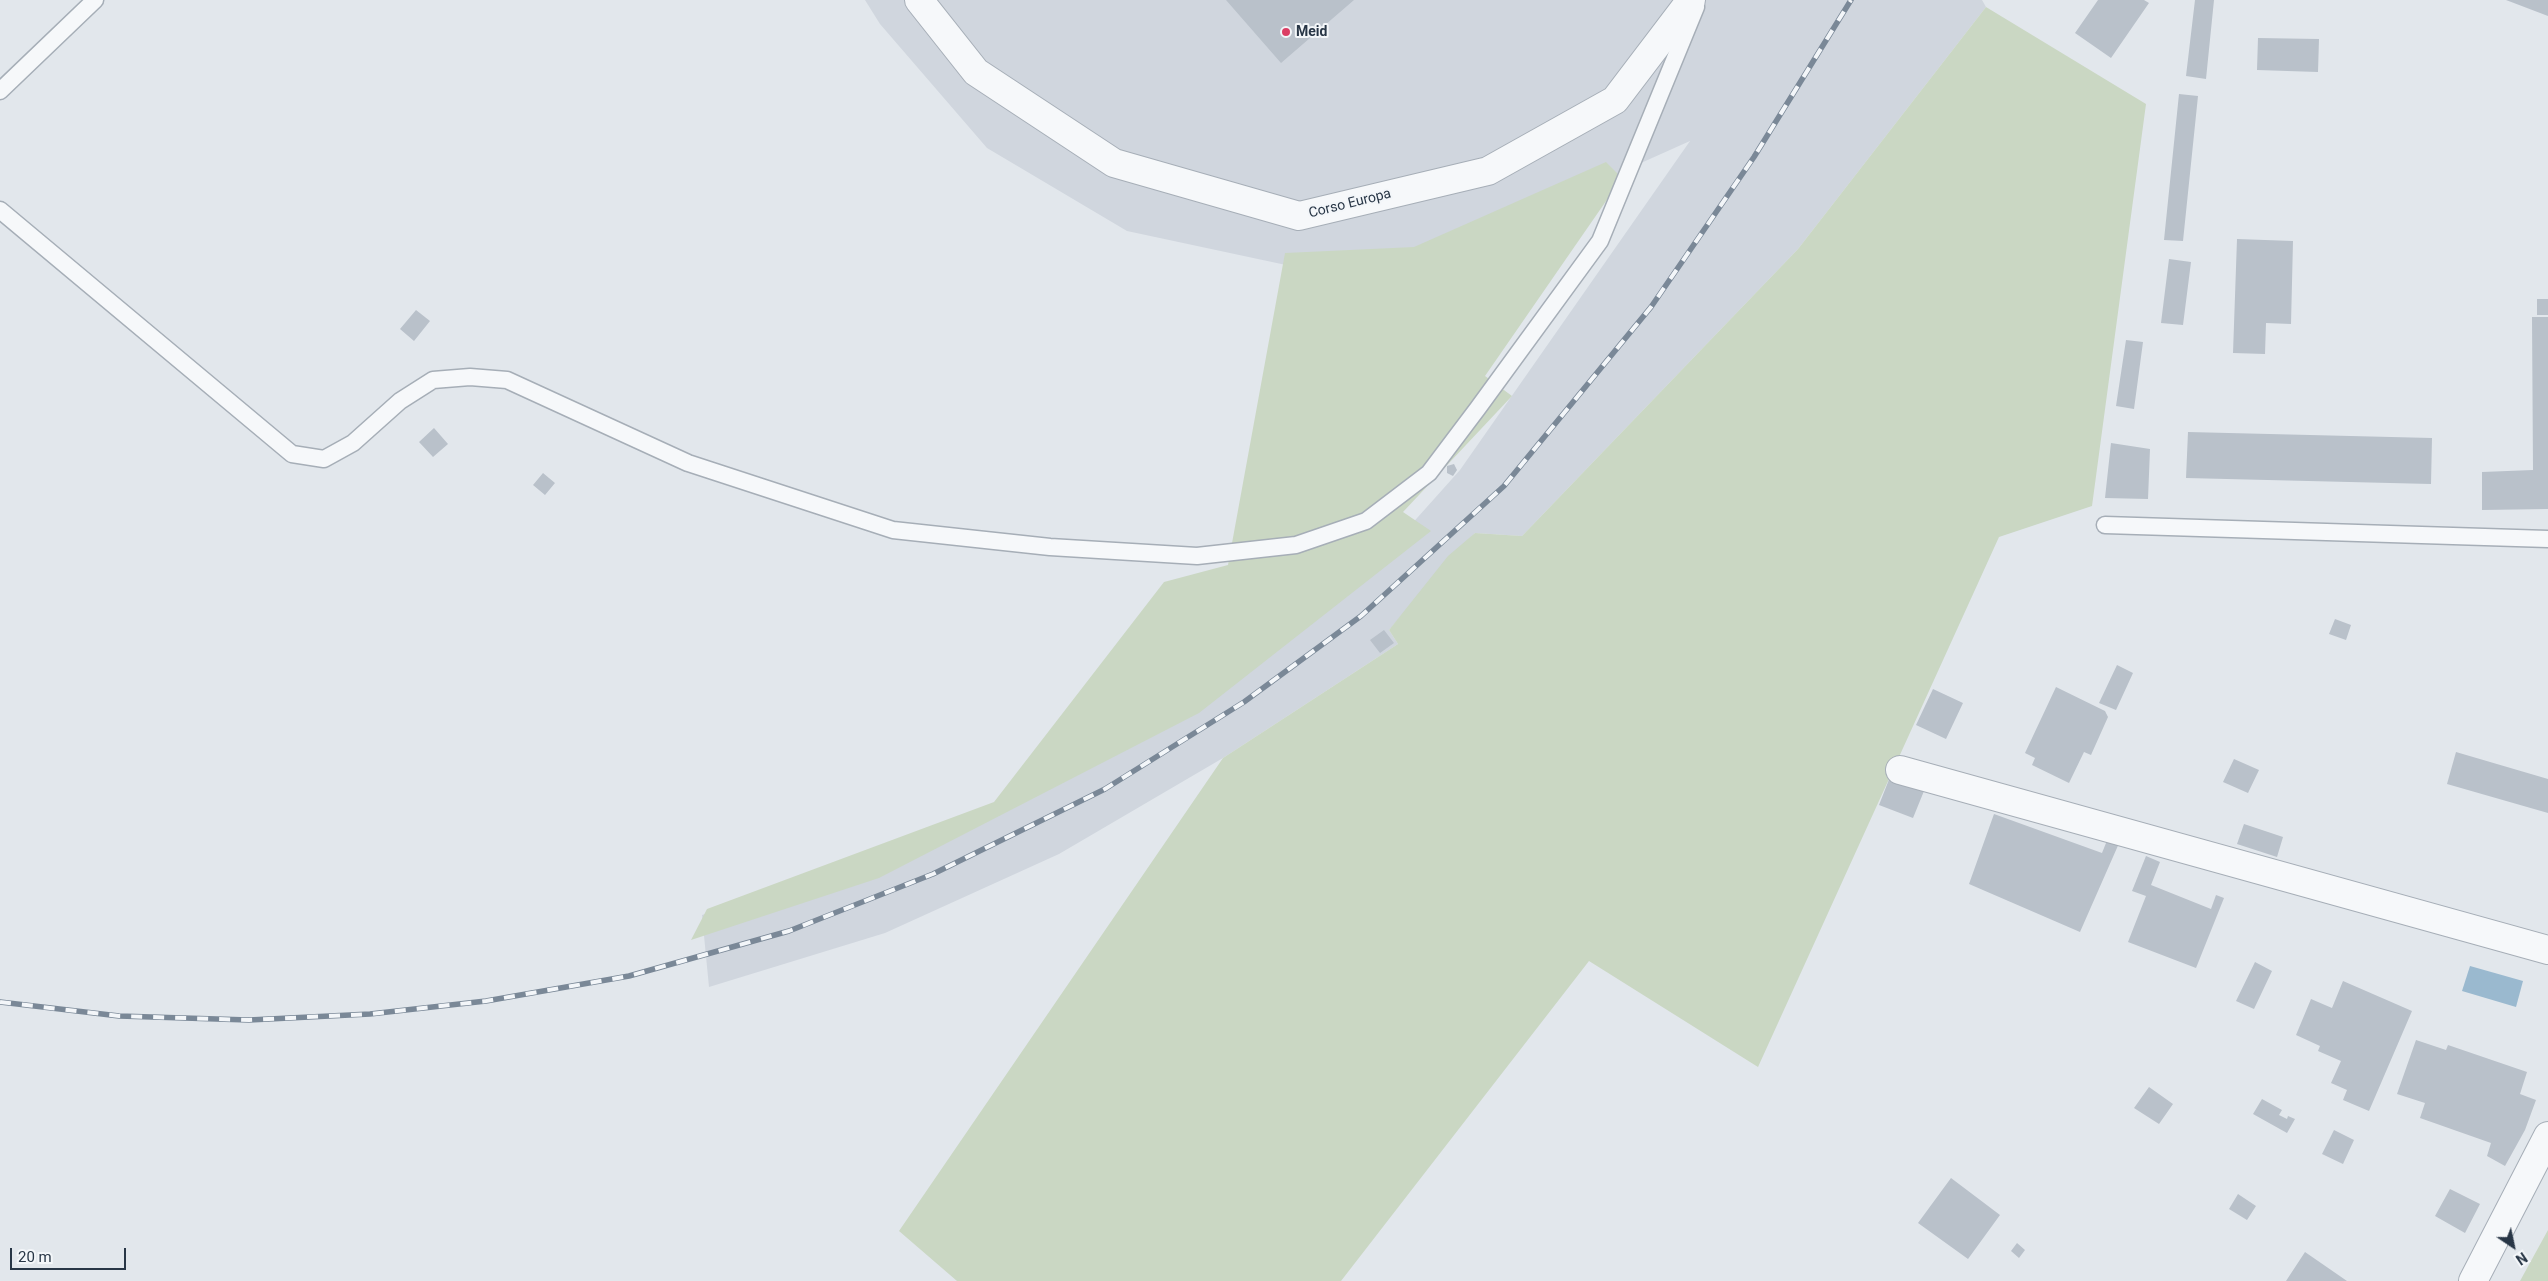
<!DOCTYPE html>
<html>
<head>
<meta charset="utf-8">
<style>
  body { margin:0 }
  #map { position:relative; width:2548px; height:1281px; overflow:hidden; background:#e2e7ec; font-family:Roboto,sans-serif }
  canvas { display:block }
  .north { position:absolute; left:2488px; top:1221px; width:50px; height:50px; -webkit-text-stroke:4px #f3f6f9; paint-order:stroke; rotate:146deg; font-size:14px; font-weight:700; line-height:20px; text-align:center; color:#283646 }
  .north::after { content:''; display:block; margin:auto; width:18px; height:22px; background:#283646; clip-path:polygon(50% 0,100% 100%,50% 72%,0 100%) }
  .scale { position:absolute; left:10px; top:1248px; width:116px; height:22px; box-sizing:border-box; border:2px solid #283646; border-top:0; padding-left:6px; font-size:15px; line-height:18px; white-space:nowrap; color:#283646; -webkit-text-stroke:4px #f3f6f9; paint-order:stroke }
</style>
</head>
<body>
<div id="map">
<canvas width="2548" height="1281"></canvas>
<div class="north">N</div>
<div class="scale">20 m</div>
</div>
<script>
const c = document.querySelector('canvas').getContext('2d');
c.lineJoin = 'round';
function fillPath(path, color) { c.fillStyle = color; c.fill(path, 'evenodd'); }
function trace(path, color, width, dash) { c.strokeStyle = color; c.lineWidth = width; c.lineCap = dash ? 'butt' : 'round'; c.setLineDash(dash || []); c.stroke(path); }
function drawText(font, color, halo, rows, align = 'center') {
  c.font = font + ' Roboto,sans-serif'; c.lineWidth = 4; c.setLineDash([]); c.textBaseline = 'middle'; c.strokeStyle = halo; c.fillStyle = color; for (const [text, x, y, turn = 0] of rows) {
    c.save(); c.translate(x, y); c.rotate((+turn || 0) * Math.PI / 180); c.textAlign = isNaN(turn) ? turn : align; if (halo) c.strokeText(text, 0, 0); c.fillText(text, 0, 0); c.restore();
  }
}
fillPath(new Path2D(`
  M865,0H1982L1986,7L1798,249L1522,536L1475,533L1389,630L1398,644L1223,758L1059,854L885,933L709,987L702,915L870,864L982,816L1366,575L1460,470L1690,141L1449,249L1286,265L1127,231L987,148L880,24Z`), '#d0d6de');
fillPath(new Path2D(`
  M1986,7L2146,104L2092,506L1999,537L1758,1067L1589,961L1341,1281H957L899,1231L1223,758L1398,644L1389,630L1448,556L1475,533L1522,536L1798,249Z
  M1606,162L1622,178L1485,376L1512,396L1403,512L1431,531L1199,713L879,878L691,940L707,909L994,802L1164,582L1228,565L1285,253L1414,247Z
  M2548,1230V1281H2520Z`), '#cad7c3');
fillPath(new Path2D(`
  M2470,966L2523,981L2516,1007L2462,991Z`), '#9ab9cf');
fillPath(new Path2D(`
  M1226,0H1354L1281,63Z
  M2098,0H2144L2149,3L2111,58L2075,33Z
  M2195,0H2214L2206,79L2186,76Z
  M2506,0H2548V16Z
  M2258,38L2319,39L2318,72L2257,70Z
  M2179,94L2198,96L2183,241L2164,240Z
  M2237,239L2293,241L2291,324L2266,323L2265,354L2233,353Z
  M2169,259L2191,262L2183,325L2161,323Z
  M2537,299H2548V315H2537Z
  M416,310L430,321L414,341L400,329Z
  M2532,317H2548V509L2482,510V472L2533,470Z
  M2126,340L2143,342L2134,409L2116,406Z
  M434,428L448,444L433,457L419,442Z
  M2188,432L2432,438L2431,484L2186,478Z
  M2111,443L2150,449L2148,499L2105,498Z
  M1454,464L1457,470L1453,476L1447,473V466Z
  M543,473L555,483L545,495L533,485Z
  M2335,619L2351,625L2346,640L2329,634Z
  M1384,630L1394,643L1380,653L1370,640Z
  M2117,665L2133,673L2116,710L2099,703Z
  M2056,687L2105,711L2108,717L2091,755L2084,752L2069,783L2032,765L2035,758L2025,753Z
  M1933,689L1963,703L1946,739L1916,725Z
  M2456,752L2548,779V813L2447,784Z
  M2234,759L2259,770L2248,793L2223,782Z
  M1890,777L1924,791L1913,818L1879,805Z
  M1994,814L2102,853L2108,838L2120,841L2080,932L1969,884Z
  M2244,824L2283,837L2277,857L2237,844Z
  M2146,856L2160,862L2151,885L2211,909L2216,895L2224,898L2196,968L2128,942L2146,896L2132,891Z
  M2255,962L2272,971L2254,1009L2236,1001Z
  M2343,981L2412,1011L2369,1111L2343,1100L2347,1090L2331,1083L2341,1061L2318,1051L2320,1046L2296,1035L2311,999L2332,1008Z
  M2416,1040L2446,1050L2448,1045L2527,1072L2520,1094L2536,1100L2525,1130L2505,1166L2487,1156L2491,1143L2420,1118L2425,1103L2397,1094Z
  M2149,1087L2173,1104L2159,1124L2134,1108Z
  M2262,1099L2282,1110L2279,1115L2287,1119L2288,1116L2295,1119L2287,1133L2253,1114Z
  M2334,1130L2354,1140L2343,1164L2322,1154Z
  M1951,1178L2000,1215L1968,1259L1918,1223Z
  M2450,1189L2480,1204L2465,1233L2435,1216Z
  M2238,1194L2256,1206L2247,1220L2229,1209Z
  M2017,1243L2025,1250L2019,1258L2011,1251Z
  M2305,1252L2347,1281H2286Z`), '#b9c1ca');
const service = new Path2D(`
  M0,91L95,0
  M0,210L292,454L324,459L353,443L400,401L433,380L470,377L507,380L688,463L893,530L1050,547L1197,556L1296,545L1366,521L1429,473L1478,408L1600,241L1696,7
  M2105,525L2548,539`);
const minor = new Path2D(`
  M919,0L976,72L1114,163L1299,216L1488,171L1615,100L1691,0
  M1900,770L2548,950
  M2473,1281L2548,1136`);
trace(service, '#a6aeb7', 19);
trace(minor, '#a6aeb7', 30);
trace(service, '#f6f8fa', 16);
trace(minor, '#f6f8fa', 28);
const rail = new Path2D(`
  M0,1002L119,1016L249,1020L370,1014L486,1001L629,976L789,931L933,874L1105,789L1244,702L1361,616L1504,486L1651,307L1754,157L1851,0`);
trace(rail, '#7a8897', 5.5);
trace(rail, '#f3f6f9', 4, [11]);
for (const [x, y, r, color] of [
  [1286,32,5,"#db3d63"]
]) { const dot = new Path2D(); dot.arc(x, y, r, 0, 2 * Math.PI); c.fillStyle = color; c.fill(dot); trace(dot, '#f3f6f9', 2); }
drawText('bold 14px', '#283646', '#f3f6f9', [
  ["Meid",1296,32]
], 'left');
drawText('14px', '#283646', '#f3f6f9', [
  ["Corso Europa",1350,204,-14]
]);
</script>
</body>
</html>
